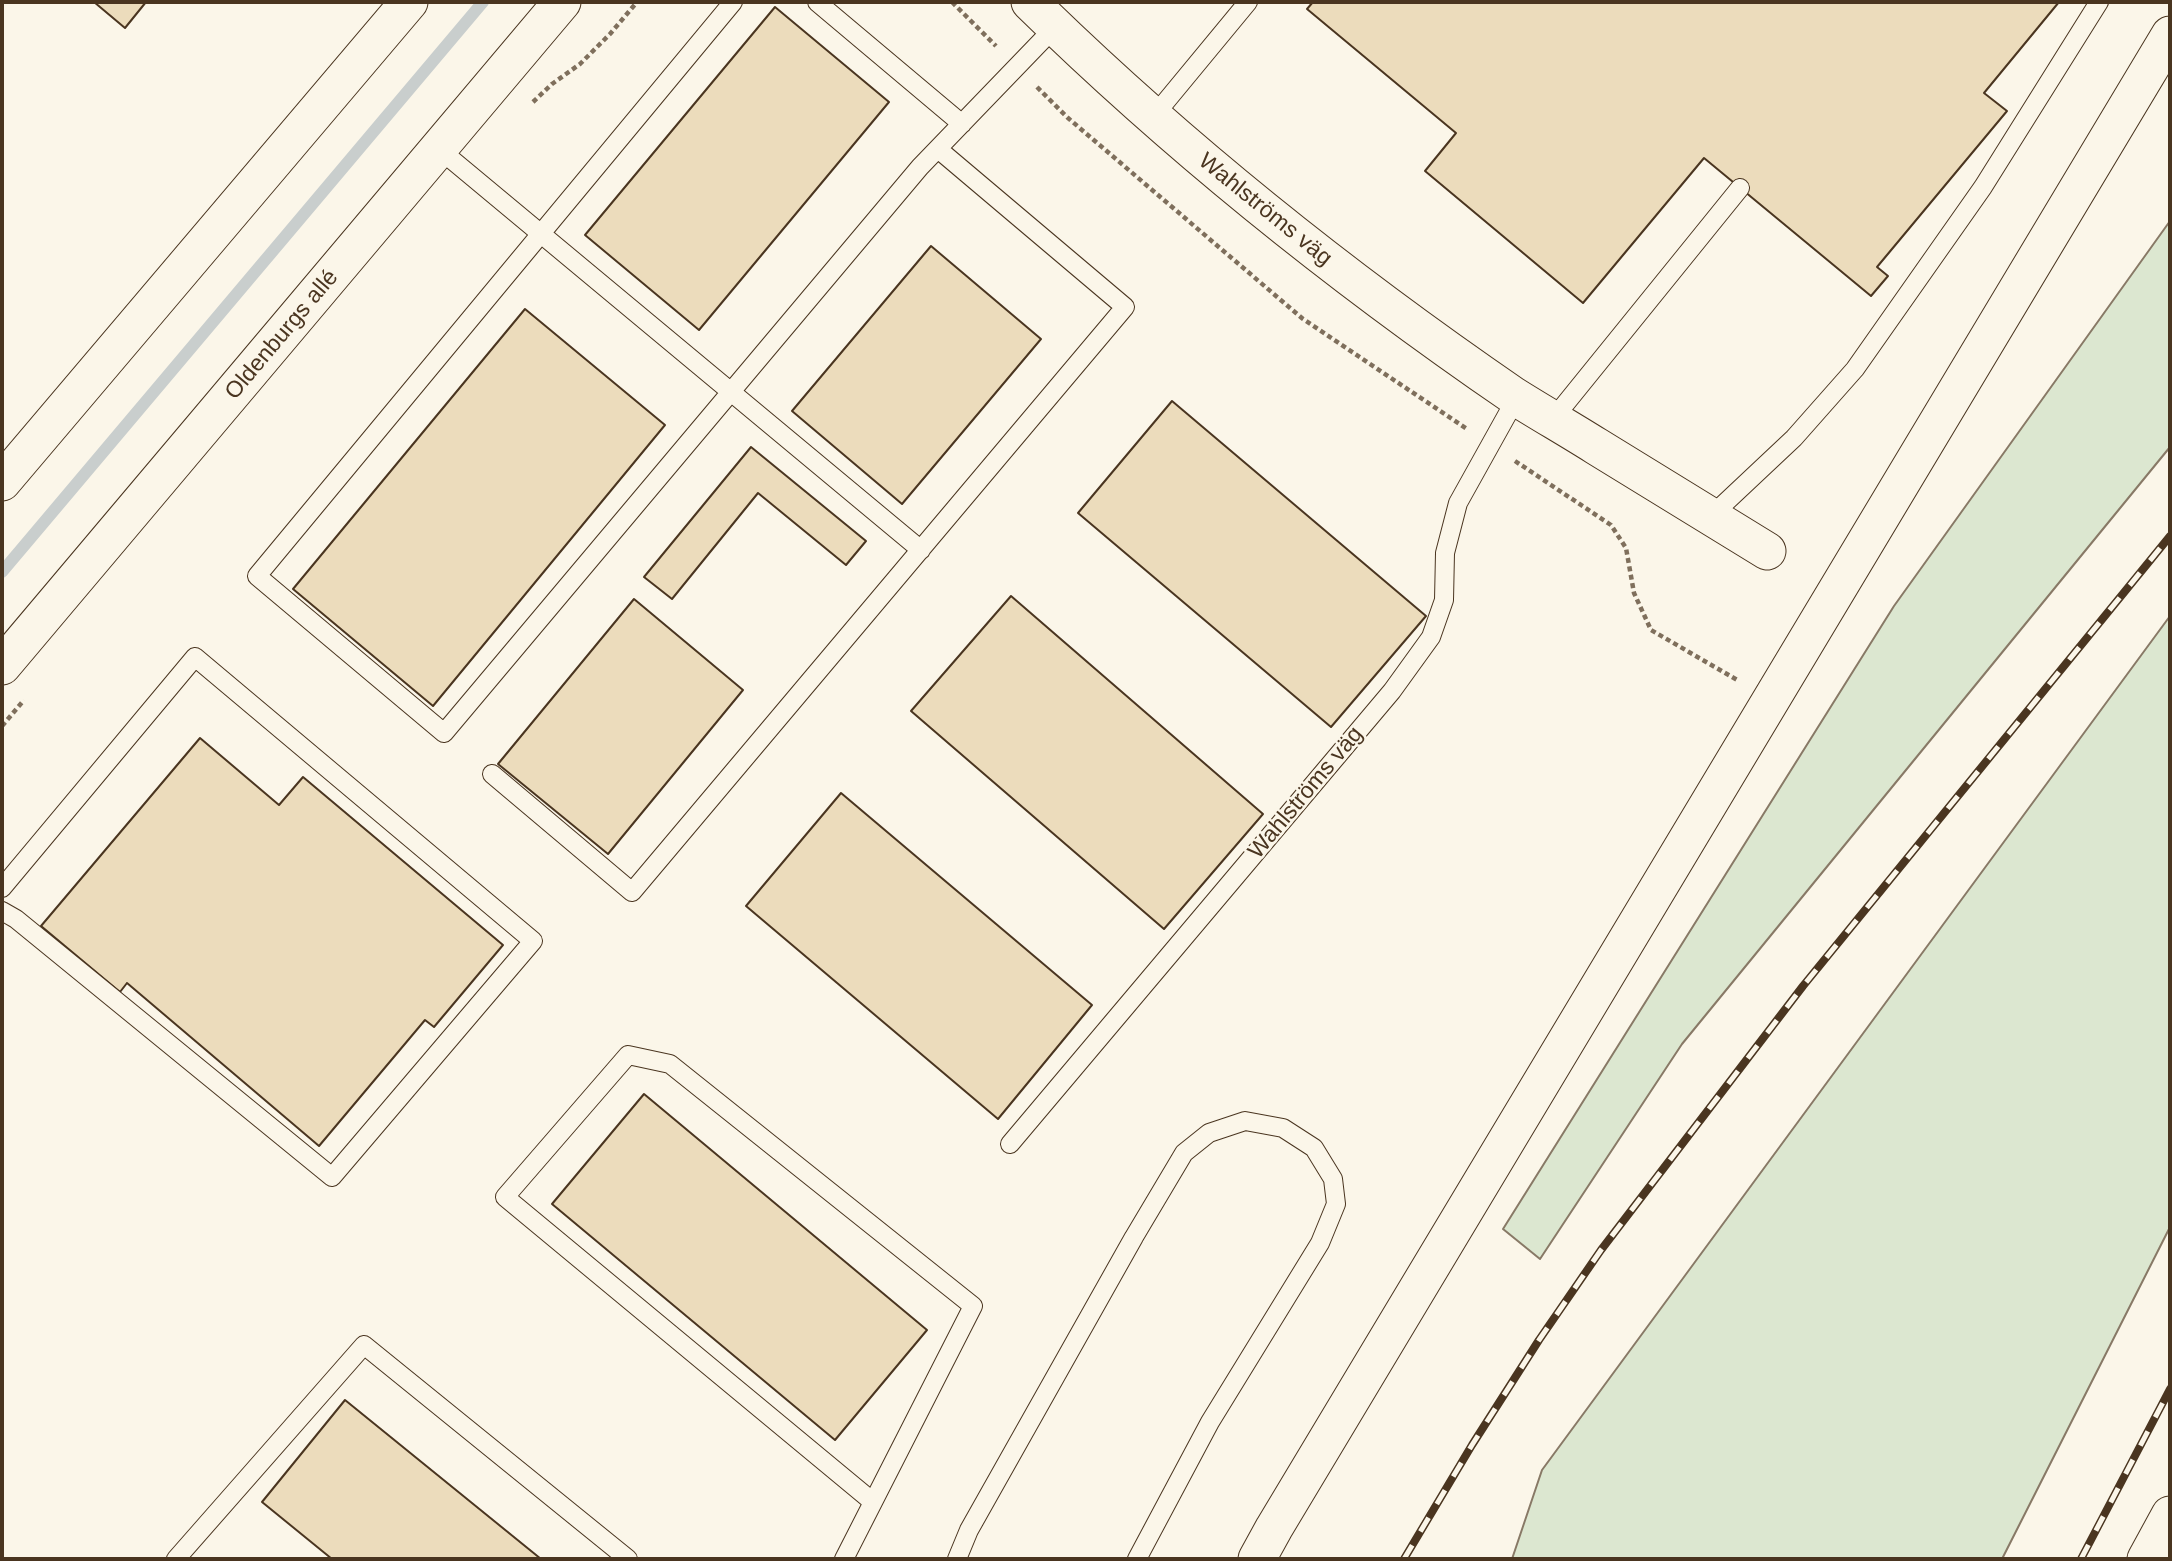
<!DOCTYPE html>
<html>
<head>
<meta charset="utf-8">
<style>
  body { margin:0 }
  #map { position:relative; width:2172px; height:1561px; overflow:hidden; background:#fbf6e9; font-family:Helvetica,sans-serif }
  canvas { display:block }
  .frame { position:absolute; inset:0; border:4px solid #4a3520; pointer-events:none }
</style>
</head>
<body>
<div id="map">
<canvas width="2172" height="1561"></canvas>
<div class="frame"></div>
</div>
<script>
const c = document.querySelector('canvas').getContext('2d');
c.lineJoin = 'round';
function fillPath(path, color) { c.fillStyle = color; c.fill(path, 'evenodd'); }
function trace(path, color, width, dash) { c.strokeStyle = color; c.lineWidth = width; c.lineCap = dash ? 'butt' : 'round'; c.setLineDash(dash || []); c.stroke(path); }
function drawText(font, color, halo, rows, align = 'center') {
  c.font = font + ' Helvetica,sans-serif'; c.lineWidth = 5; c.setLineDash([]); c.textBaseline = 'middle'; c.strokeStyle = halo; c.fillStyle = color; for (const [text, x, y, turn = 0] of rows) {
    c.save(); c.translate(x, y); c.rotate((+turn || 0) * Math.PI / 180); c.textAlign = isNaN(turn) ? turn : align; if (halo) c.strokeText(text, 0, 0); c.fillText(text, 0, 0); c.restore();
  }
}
const green = new Path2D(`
  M2170,221V447L1682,1044L1540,1259L1503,1229L1894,606Z
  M2170,616V1227L2002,1559H1512L1542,1470Z`);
fillPath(green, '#dce7d0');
trace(green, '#887966', 2);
trace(new Path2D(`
  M2,572L483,2`), '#c9cecd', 12);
const building = new Path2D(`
  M94,2H146L125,28Z
  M1313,2H2059L1984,93L2007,111L1877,267L1888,276L1871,296L1704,158L1583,303L1425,171L1456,133L1307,9Z
  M775,7L889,102L699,330L585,235Z
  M931,246L1041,339L902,504L792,411Z
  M525,309L665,425L433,706L293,589Z
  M1172,401L1426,616L1331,727L1078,513Z
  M751,447L866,541L846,565L758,493L672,599L644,577Z
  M1011,596L1263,814L1164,929L911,711Z
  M634,599L743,690L608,854L498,764Z
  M200,738L279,805L303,777L503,945L434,1027L425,1020L319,1146L127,983L120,992L41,926Z
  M841,793L1092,1005L998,1119L746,906Z
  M644,1094L927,1330L835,1440L552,1204Z
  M345,1400L541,1559H332L262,1502Z`);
fillPath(building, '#ecdcbc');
trace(building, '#4a3520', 2);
const service = new Path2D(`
  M733,2L257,576L444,733L920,167L1055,27
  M817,2L962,124
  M1153,117L1248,2
  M439,149L921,550
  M1553,419L1740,188
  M1710,517L1794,438L1855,369L1983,187L2099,2
  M492,774L632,892L1125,307L938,149
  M2,888L195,657L533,941L332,1177L16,919L2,911
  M1010,1144L1392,691L1431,637L1444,600L1445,553L1458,503L1517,397
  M176,1559L364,1345L628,1559
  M844,1559L973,1306L670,1064L628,1055L505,1197L873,1502
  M957,1559L969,1530L1134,1237L1184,1153L1209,1133L1245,1121L1283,1128L1314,1148L1333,1179L1336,1204L1320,1243L1210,1422L1137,1559`);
const minor = new Path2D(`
  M1030,2C1179,148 1342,278 1514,396C1541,413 1569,429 1596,446C1653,481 1710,516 1767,551
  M2,482L409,2
  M2,666L562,2
  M1257,1559L1274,1528L2170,35
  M2146,1559L2170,1515`);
trace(service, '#4a3520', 20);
trace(minor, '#4a3520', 39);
trace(new Path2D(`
  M952,2L996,46
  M1037,87L1068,118L1303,319L1467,429
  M533,102L552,84L580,64L610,34L637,2
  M1515,461L1611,525L1626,548L1634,593L1651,630L1739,681
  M2,726L24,700`), '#7f6f5c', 4.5, [5, 3.5]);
trace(service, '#fbf6e9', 18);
trace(minor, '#fbf6e9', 37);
const rail = new Path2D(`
  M1404,1559L1472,1445L1539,1340L1601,1250L1803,986L2170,536
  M2081,1559L2170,1389`);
trace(rail, '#4a3520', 8);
trace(rail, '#fbf6e9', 5, [16]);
drawText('23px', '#4a3520', '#fbf6e9', [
  ["Wahlströms väg",1265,210,39],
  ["Oldenburgs allé",282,335,-50],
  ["Wahlströms väg",1306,793,-50]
]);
</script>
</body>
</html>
